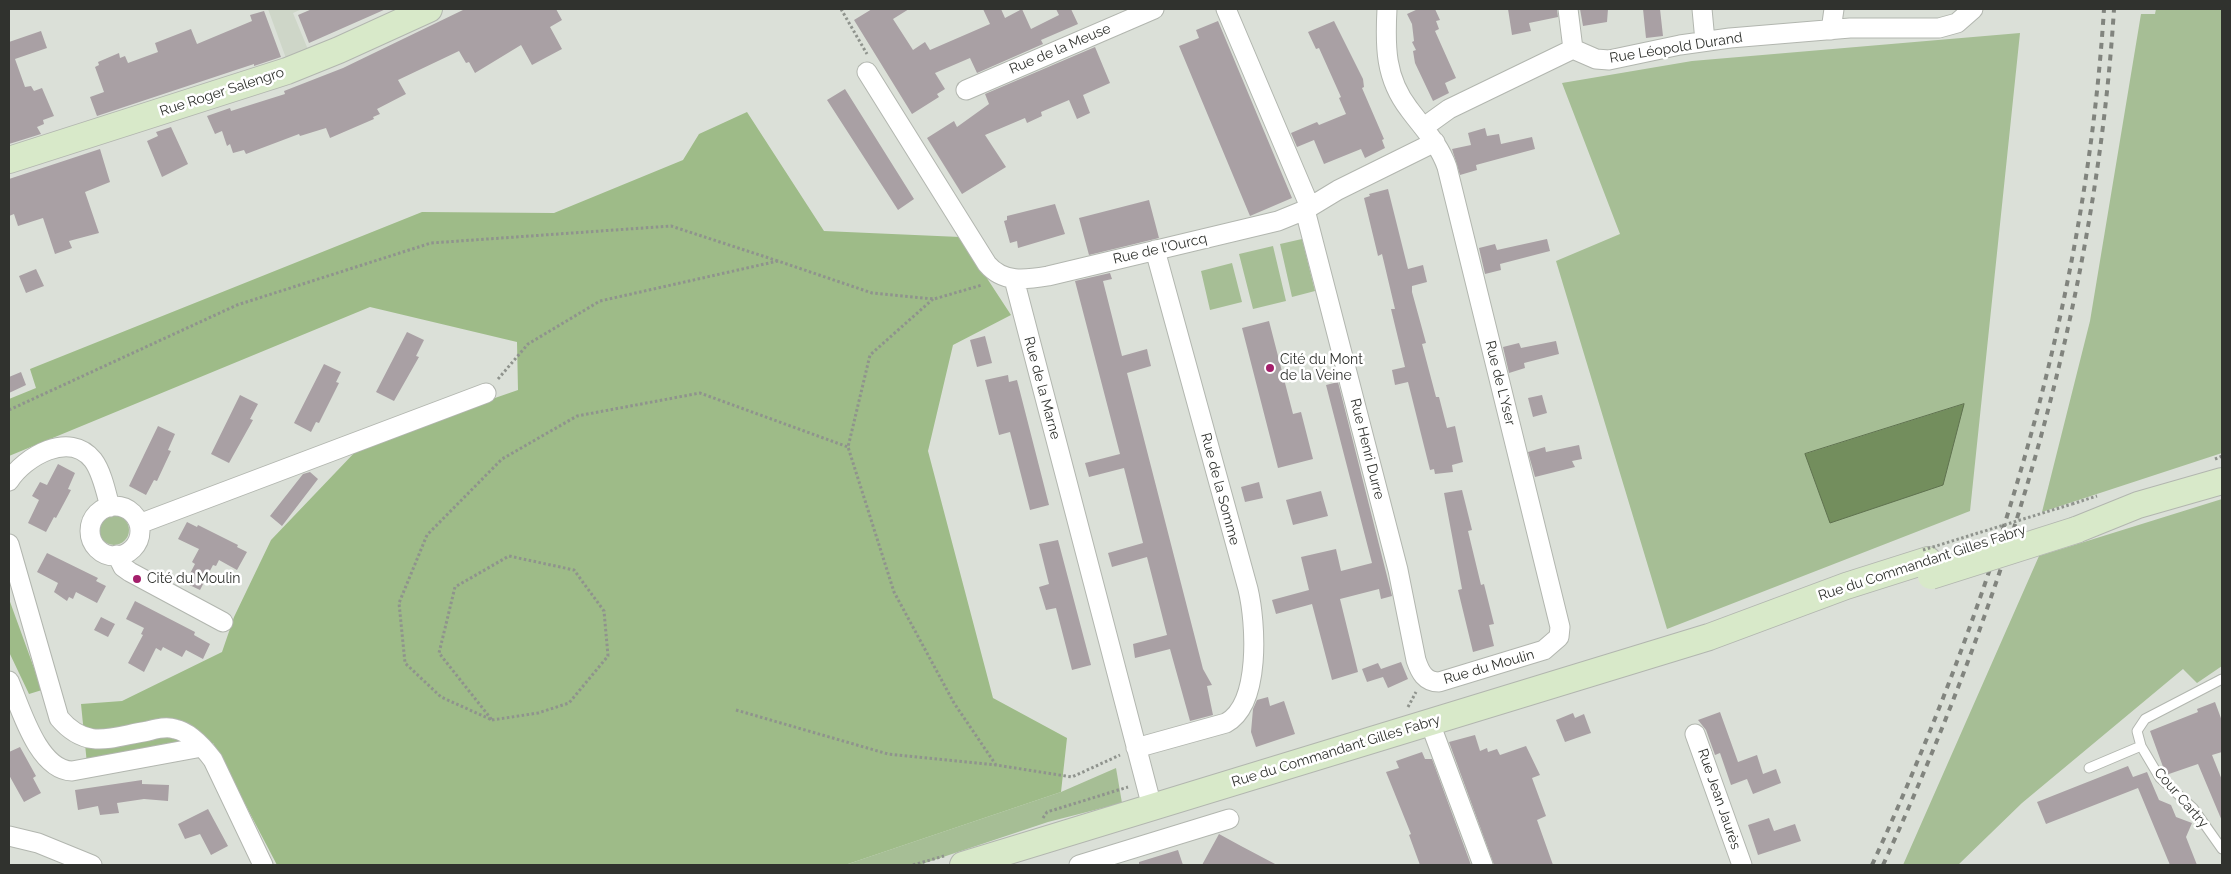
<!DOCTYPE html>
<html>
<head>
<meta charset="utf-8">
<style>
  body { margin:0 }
  #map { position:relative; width:2231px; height:874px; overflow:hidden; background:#dbe0d8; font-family:Raleway,sans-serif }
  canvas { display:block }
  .frame { position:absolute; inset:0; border:10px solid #30322e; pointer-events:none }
</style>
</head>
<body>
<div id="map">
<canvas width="2231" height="874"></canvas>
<div class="frame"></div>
</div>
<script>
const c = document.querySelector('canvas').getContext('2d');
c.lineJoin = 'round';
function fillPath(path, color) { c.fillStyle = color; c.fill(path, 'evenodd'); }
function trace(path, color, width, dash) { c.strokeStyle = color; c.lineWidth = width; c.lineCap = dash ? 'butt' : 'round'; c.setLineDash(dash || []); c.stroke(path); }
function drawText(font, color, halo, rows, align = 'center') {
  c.font = font + ' Raleway,sans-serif'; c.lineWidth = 5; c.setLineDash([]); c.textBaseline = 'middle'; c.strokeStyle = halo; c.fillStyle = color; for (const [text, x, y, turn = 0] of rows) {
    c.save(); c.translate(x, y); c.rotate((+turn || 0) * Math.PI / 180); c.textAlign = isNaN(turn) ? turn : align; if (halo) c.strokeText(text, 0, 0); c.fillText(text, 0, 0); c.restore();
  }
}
fillPath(new Path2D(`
  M268,9H302L293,13L309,52L287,61Z`), '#ced6c8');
fillPath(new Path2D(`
  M2156,9H2222V453L2042,512L2090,321L2141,14H2155Z
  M2020,33L1970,511L1667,629L1556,261L1620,234L1562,83L1692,61Z
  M1302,239L1315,291L1292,297L1280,244Z
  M1273,246L1286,301L1253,309L1239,254Z
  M1232,263L1242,302L1210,310L1201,271Z
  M2222,499V666L2197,683L2183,669L2022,803L1958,865H1903L2039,556Z
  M99 530a15 15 0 1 1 30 0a15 15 0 1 1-30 0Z
  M1116,768L1122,803L1048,822L919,865H845L1061,792Z`), '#a6be95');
fillPath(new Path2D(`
  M747,112L824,231L960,237L1011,315L953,345L928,451L993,698L1067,738L1061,792L845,865H277L213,743L87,764L81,704L122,701L222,652L234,617L271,540L357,450L443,416L518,390L517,342L370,307L9,456V399L36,388L30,369L422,212L554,213L683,160L699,134Z
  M9,599L42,690L29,694L9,652Z`), '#9ebb88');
const water = new Path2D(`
  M1964,404L1943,485L1830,523L1805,454Z`);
fillPath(water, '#738e5d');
trace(water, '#5f724f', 1);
fillPath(new Path2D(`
  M312,9H386L309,43L298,15Z
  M465,9H556L562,20L550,27L562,49L532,65L521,45L475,73L469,62L466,63L459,51L398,80L406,94L377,109L380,114L373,117L374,119L330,138L326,128L300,136L299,134L246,154L244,150L233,153L230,144L227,146L222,131L215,134L207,116L230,108L231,111L285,94L284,91L343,68Z
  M872,9H909L893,19L913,50L925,42L930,50L990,24L983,9H1001L1005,18L1022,9L1031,29L1059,15L1056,9H1071L1078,24L1041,40L1043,44L977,73L970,58L935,73L945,89L937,94L939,97L912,114L854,20Z
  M1418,9H1435L1440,20L1436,21L1439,29L1435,31L1456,78L1445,83L1449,93L1433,101L1415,63L1413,51L1416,50L1412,42L1414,41L1412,24L1407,14Z
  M1508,9H1557L1558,17L1529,23L1531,31L1512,35Z
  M1580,9H1608L1607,22L1583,26Z
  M1643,9H1660L1663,36L1646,38Z
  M264,11L281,57L254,66V64L97,116L90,97L104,92L95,67L99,65L98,62L119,53L120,58L125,56L128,63L158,52L155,43L191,29L197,44L252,21L250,15Z
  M1218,21L1292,198L1250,216L1179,46L1199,38L1196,30Z
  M1334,21L1363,79L1364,87L1362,88L1384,139L1382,140L1385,148L1365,158L1361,149L1324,164L1314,140L1297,147L1291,133L1317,122L1319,125L1346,114L1339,98L1341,97L1319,48L1316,49L1308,32Z
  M41,31L47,48L15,59L25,87L31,86L34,91L42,88L54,116L43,120L44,124L37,127L41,134L9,144V42Z
  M1095,47L1110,83L1083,95L1090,113L1077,119L1069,100L1041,112L1042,116L1027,123L1025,118L985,135L1006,167L962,194L927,138L954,121L957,127L989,104L985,94Z
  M845,89L914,199L898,210L827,100Z
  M171,127L188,164L162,177L147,141L158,136L156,132Z
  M1485,128L1487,136L1499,134L1501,144L1532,137L1535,149L1476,165L1477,170L1460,175L1452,149L1471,145L1468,133Z
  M100,149L110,182L85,192L99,233L69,241L72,248L55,254L43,218L18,226L14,214L9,216V179Z
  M1388,189L1408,269L1423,265L1427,282L1412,286V292L1426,343L1422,344L1436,397H1439L1447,428L1455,426L1463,462L1452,465L1453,472L1435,474L1434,469L1430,470L1408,382L1395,385L1392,370L1405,367L1391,309H1395L1382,254L1378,256L1364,198L1370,196L1369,194Z
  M1149,200L1159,238L1089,255L1079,218Z
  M1055,204L1065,234L1018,248L1017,241L1010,243L1004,221L1007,220V216Z
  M1547,239L1550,251L1500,264L1501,270L1485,274L1479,248L1495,244L1497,250Z
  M36,269L44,286L26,293L19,276Z
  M1110,273L1112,279L1103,281L1122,356L1147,349L1149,358L1151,366L1127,373L1203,669L1212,685L1207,686L1213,715L1190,721L1170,649L1135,658L1133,644L1167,635L1147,557L1112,567L1108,553L1143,543L1124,468L1089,477L1085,463L1120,454L1075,281Z
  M1269,321L1293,414L1301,412L1313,459L1278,468L1242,328Z
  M407,332L424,340L416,356L419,357L394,401L376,392Z
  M985,336L992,363L977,367L970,340Z
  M1556,341L1559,354L1524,363L1525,368L1509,373L1503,347L1519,343L1521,348Z
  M324,364L341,372L336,382L339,383L319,423L316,422L311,432L294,423Z
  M21,372L26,385L9,393V377Z
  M1008,375L1009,382L1017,380L1049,505L1030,510L1010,432L999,435L985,380Z
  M1338,382L1392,596L1381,599L1379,589L1340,599L1358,672L1332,680L1312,604L1276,614L1272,600L1309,590L1301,557L1336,549L1341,571L1372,563L1326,385Z
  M240,395L258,404L250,419L253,420L229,463L211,454Z
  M1542,395L1547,413L1533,417L1528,398Z
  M158,426L175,434L168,450L171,451L157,481L154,480L146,495L129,486Z
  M1579,445L1582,459L1572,461L1575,467L1535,477L1528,452L1545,447L1546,452Z
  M58,464L75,473L68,489L71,490L63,505L56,518L54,517L46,532L28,523L39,500L32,496L40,482L47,485Z
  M310,472L318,479L282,526L270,516L303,474Z
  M1259,482L1263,498L1245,502L1241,487Z
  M1462,490L1472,530L1468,531L1481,585L1484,584L1494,624L1489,625L1494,646L1473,652L1458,590L1462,589L1444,493Z
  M1321,491L1328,516L1293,525L1286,500Z
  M187,522L197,527L198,525L238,545L237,547L247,552L237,570L219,560L216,566L213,565L200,590L185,583L195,564L192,562L199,549L178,539Z
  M1058,540L1091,665L1072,670L1056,608L1046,610L1039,587L1049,584L1039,544Z
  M47,553L98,578L96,581L106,586L97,603L76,592L73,599L69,597L67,601L54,592L58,583L37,572Z
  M135,601L195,632L194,635L210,644L203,659L186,650L182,657L163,647L161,651L156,648L144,672L128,663L143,635L141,634L144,628L126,619Z
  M101,617L115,624L108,637L94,630Z
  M1401,662L1408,679L1388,688L1383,677L1367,682L1362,669L1378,663L1381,669Z
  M1268,697L1270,706L1284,701L1295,734L1256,747L1251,732L1253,709L1257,700Z
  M2215,702L2222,721V752L2212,755L2222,780V821L2198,764L2166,775L2150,731L2198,712L2197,709Z
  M1720,712L1738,762L1757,755L1763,774L1776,769L1781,783L1753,794L1747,779L1731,785L1720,753L1715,755L1706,730L1698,720Z
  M1573,713L1575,718L1584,714L1591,733L1565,742L1556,720Z
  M1475,735L1480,751L1487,748L1488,752L1497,749L1500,755L1526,746L1540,775L1532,778L1546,816L1537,820L1553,865H1494L1449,742Z
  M20,747L36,776L33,778L41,793L24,802L9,775V752Z
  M1422,752L1425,759H1432L1471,865H1420L1409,835L1411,834L1386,772L1399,768L1396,761Z
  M2128,766L2133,777L2147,772L2159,800L2171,805L2176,817L2192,823L2186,837L2197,865H2170L2138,788L2046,824L2037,802Z
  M142,780V784L169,785L168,801L144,799L117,803L119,813L100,815L98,806L78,810L75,790Z
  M208,809L228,846L211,855L200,834L185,839L178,824Z
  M1769,818L1774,831L1795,824L1801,841L1758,855L1748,825Z
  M1219,834L1241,846L1277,865H1202Z
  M1178,850L1183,865H1139V862Z`), '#a9a0a4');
const lane = new Path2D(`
  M2141,746L2137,731L2145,719L2222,679
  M2089,768L2141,746L2160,778L2193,808L2222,849`);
const street = new Path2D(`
  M1226,9L1310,207
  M1568,9L1573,49
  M1702,9L1705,41
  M1831,30L1834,9
  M867,72L987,264C1003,283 1025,280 1048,276L1278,221L1305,210L1338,190L1435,142
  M966,90L1154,9
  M1424,127L1449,109L1573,49L1596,59L1609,60L1680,45L1730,38L1850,28H1939L1957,23L1973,9
  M1305,210L1398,570L1416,660C1420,672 1425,682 1439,682L1544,650L1559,637L1560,627L1447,167C1439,144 1423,128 1409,109C1385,78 1385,46 1387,9
  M1014,279L1152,807
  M9,481C24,457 70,430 93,460C102,472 106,492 110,507
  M90 531a25 25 0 1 1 50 0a25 25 0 1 1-50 0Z
  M139,524L486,393
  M9,544L59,718C87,751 111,737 148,731C156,729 166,726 175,729C190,732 204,748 213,760L263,865
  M117,555L123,567L130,572L223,622
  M9,681C21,709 38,770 72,771L202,747
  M1430,723L1483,865
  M1695,734L1742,865
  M1136,748L1226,723C1261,704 1256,623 1248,589L1155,250
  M9,836L38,843L92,865
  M1079,865L1229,819`);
const secondary = new Path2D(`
  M9,160L287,71L339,50L429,9
  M2076,530L2138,505L2222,481
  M963,865L1709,637L1846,586L1928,560`);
trace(lane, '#b2b6af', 11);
trace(street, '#b2b6af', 21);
trace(secondary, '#b2b6af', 28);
trace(new Path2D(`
  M841,9L867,54
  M933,299L870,355L848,447L894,592L954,703L996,765
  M498,379L528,344L600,301L778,261L872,293L934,299L982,285
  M9,410L237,305L431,243L671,226L778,261
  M2215,459L2222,456
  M2072,504L2097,496
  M1408,707L1416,692
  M736,710L888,754L996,765L1072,777L1120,755
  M492,720L538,713L569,703L608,656L604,611L574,570L509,556L455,587L439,653L492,720L441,697L405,663L399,603L427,535L502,459L577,416L700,393L848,447
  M1043,818L1047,812L1128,787
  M913,865L944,856`), '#8f938d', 3, [2.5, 2.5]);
trace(lane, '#fff', 9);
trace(street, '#fff', 19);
trace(secondary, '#d8e9c9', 26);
trace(new Path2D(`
  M1872,865C1996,595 2085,307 2104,9
  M1883,865C2007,595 2095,307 2114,9`), '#81847e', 4, [6, 6]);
const secondaryBridge = new Path2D(`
  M1931,576L2076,530`);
trace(secondaryBridge, '#b2b6af', 28, []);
trace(new Path2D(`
  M1923,550L2072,504`), '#8f938d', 3, [2.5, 2.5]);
trace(secondaryBridge, '#d8e9c9', 26);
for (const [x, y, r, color] of [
  [1270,368,5,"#a41f6b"],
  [137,579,5,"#a41f6b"]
]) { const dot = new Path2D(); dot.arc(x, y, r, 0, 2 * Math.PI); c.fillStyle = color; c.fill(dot); trace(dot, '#fff', 2); }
drawText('14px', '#30322e', '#fff', [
  ["Rue Léopold Durand",1676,48,-9],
  ["Rue de la Meuse",1060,49,-23],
  ["Rue Roger Salengro",222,92,-18],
  ["Rue de l'Ourcq",1160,249,-13],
  ["Rue de L'Yser",1500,383,76],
  ["Rue de la Marne",1042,388,75],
  ["Rue Henri Durre",1367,449,76],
  ["Rue de la Somme",1220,489,75],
  ["Rue du Commandant Gilles Fabry",1922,563,-18],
  ["Rue du Moulin",1489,667,-16],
  ["Rue du Commandant Gilles Fabry",1336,751,-17],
  ["Cour Cartry",2181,798,49],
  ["Rue Jean Jaurès",1719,799,71]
]);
drawText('14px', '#30322e', '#fff', [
  ["Cité du Mont",1280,360],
  ["de la Veine",1280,376],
  ["Cité du Moulin",147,579]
], 'left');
</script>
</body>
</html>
